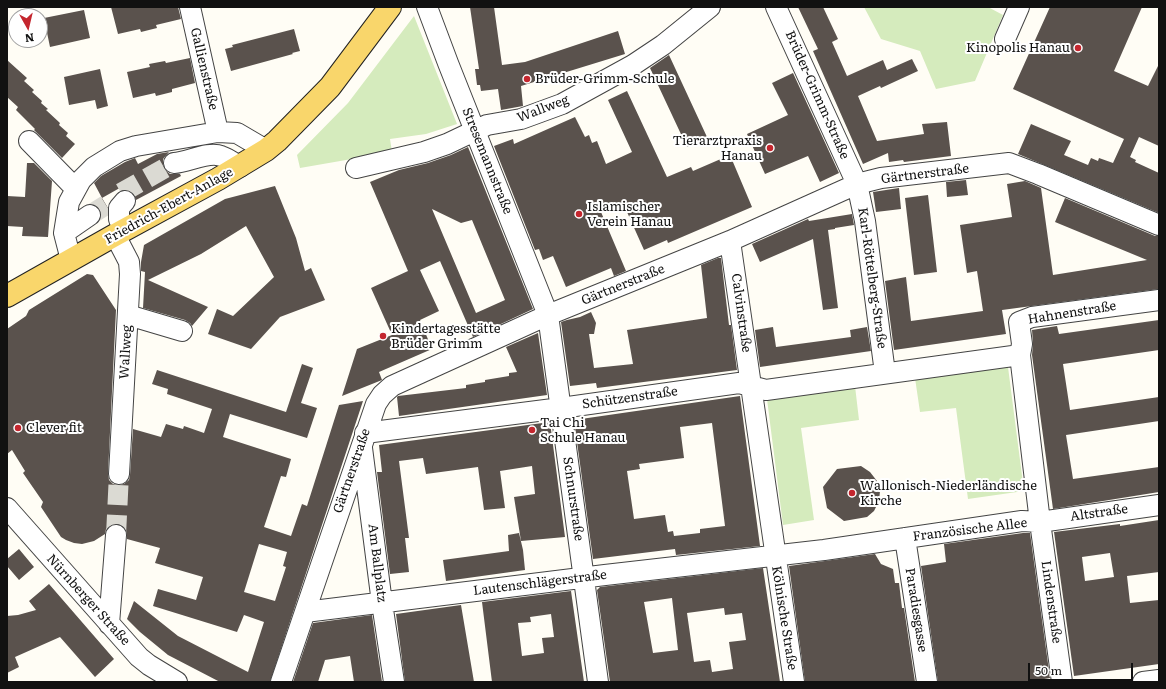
<!DOCTYPE html>
<html>
<head>
<meta charset="utf-8">
<style>
  body { margin:0 }
  #map { position:relative; width:1166px; height:689px; overflow:hidden; background:#fffdf5; font-family:Literata,serif }
  canvas { display:block }
  .frame { position:absolute; inset:0; border:8px solid #111; pointer-events:none }
  .north { position:absolute; left:8px; top:8px; width:40px; height:40px; box-sizing:border-box; background:#fff; border:1px solid #a0a0a0; border-radius:50%; rotate:172deg; font-size:11px; font-weight:700; line-height:16px; text-align:center; color:#111 }
  .north::after { content:''; display:block; margin:auto; width:14px; height:18px; background:#c4262e; clip-path:polygon(50% 0,100% 100%,50% 72%,0 100%) }
  .scale { position:absolute; left:1028px; top:663px; width:105px; height:18px; box-sizing:border-box; border:2px solid #111; border-top:0; padding-left:5px; font-size:12px; line-height:14px; white-space:nowrap; color:#111; -webkit-text-stroke:3px #fff; paint-order:stroke }
</style>
</head>
<body>
<div id="map">
<canvas width="1166" height="689"></canvas>
<div class="frame"></div>
<div class="north">N</div>
<div class="scale">50 m</div>
</div>
<script>
const c = document.querySelector('canvas').getContext('2d');
c.lineJoin = 'round';
function fillPath(path, color) { c.fillStyle = color; c.fill(path, 'evenodd'); }
function trace(path, color, width, dash) { c.strokeStyle = color; c.lineWidth = width; c.lineCap = dash ? 'butt' : 'round'; c.setLineDash(dash || []); c.stroke(path); }
function drawText(font, color, halo, rows, align = 'center') {
  c.font = font + ' Literata,serif'; c.lineWidth = 4; c.setLineDash([]); c.textBaseline = 'middle'; c.strokeStyle = halo; c.fillStyle = color; for (const [text, x, y, turn = 0] of rows) {
    c.save(); c.translate(x, y); c.rotate((+turn || 0) * Math.PI / 180); c.textAlign = isNaN(turn) ? turn : align; if (halo) c.strokeText(text, 0, 0); c.fillText(text, 0, 0); c.restore();
  }
}
fillPath(new Path2D(`
  M864,7H988L1003,15L975,81L936,89L920,51L881,39Z
  M414,16L457,124L426,134L390,139L392,152L300,168L297,155L348,103Z
  M1008,367L1024,491L968,499L956,408L920,412L915,378Z
  M855,386L859,420L801,428L814,520L783,525L767,399Z`), '#d5ebbd');
fillPath(new Path2D(`
  M111,7H178L181,19L156,25L157,28L141,32L140,29L118,34Z
  M470,7H494L502,65L525,62L618,31L625,54L521,86L523,106L501,110L498,89L481,91L480,85H477L475,69H479Z
  M798,7H823L838,39L832,42L847,76L883,60L887,70L912,59L918,71L881,88L880,86L858,96L877,141L924,134L922,124L947,122L951,156L904,162L903,160L889,162L888,153L863,164L813,51L818,49Z
  M1050,7H1142L1114,71L1148,86L1159,64V146L1139,137L1130,157L1136,160L1135,162L1159,173V213L1018,154L1031,124L1071,141L1064,155L1088,165L1091,158L1098,161L1099,158L1113,163L1124,139L1013,89Z
  M84,10L90,38L50,47L44,18Z
  M294,29L300,51L292,53L293,54L231,71L225,49L233,47L232,45Z
  M669,55L707,137L687,147L650,68Z
  M190,58L195,83L172,89V92L156,96L155,93L133,98L127,72L150,67L149,64L165,61L166,63Z
  M7,60L27,78L24,81L34,90L32,92L42,101L41,103L48,109L46,110L60,123L59,125L68,133L66,136L75,144L62,158L34,130L35,129L16,110L18,107L7,97Z
  M100,69L108,106L97,109L95,100L69,105L64,77Z
  M793,73L839,173L820,182L808,156L765,174L747,134L788,115L772,83Z
  M627,91L667,177L691,167L693,171L730,155L752,207L668,243L667,240L644,250L623,203L601,212L626,271L614,276L611,268L566,287L553,256L543,260L539,249L535,250L494,146L513,139L514,144L575,117L585,137L589,135L592,143L597,141L606,164L632,152L608,100Z
  M468,147L533,309L473,337L440,261L420,270L439,311L420,320L432,349L379,372L382,380L342,396L357,349L392,335L371,288L408,271L370,182L399,170L428,163L451,155ZM432,209L461,223L472,220L505,300L476,313Z
  M169,152L163,159V164L165,170L170,174H180L181,176L136,200L133,193L128,190L125,185L102,198L94,183L101,176L125,162L135,158L138,164L157,154Z
  M27,163H34L52,181L48,237L22,236L23,227L7,226V196L25,197Z
  M966,180L968,195L947,197L946,182Z
  M1025,181L1041,188L1053,275L1147,260L1055,222L1065,198L1155,236H1159V289L1002,310L1006,334L894,350L885,281L906,277L911,321L983,311L977,271L967,273L960,225L1012,217L1007,184Z
  M275,186L296,238L305,271L311,268L325,300L280,317L251,349L208,334L217,309L233,316L274,277L246,226L201,254L148,280L208,307L192,326L190,323L185,320L143,308L145,272L141,271V262L144,245L225,199Z
  M899,188L901,209L876,212L873,192Z
  M928,195L937,272L914,275L905,198Z
  M102,198L108,208V213L101,217V214L99,208L92,204Z
  M852,214L854,225L835,228V229L828,230L838,308L823,310L813,239L760,262L752,244L808,219L809,221Z
  M718,258H721L729,325H731L737,370L597,388L596,383L570,386L561,322L567,320L580,317L591,312L596,323L594,334H589L594,368L633,364L627,330L707,318L701,265Z
  M87,274L93,275L116,310L108,473L109,480L113,484L118,485L124,484L129,480L130,475L133,429L161,437L166,424L183,429L184,426L204,433L212,409L167,394L168,389L152,384L157,370L286,412L302,364L313,368L301,403L317,408L307,438L230,414L223,437L291,459L286,477L281,476L264,527L291,536L302,504L307,506L339,405L363,401L270,682H220L168,655L140,632L127,619L134,601L178,636L248,672L264,622L244,615L237,632L153,606L158,589L196,600L203,577L155,563L160,548L127,539L126,530L122,525L117,524L111,525L106,529L105,534L94,541L82,544L74,543L66,540L61,537L41,507L43,502L23,473L25,471L12,450L7,454V329L26,316L29,310ZM259,544L287,552L283,566L286,567L275,601L244,592Z
  M1159,320V350L1063,364L1070,410L1159,397V421L1066,435L1073,479L1159,467V492L1053,509L1032,355L1033,343L1032,330L1057,326L1059,334Z
  M773,327L776,347L851,337L850,330L867,327L871,351L760,367L755,330Z
  M538,333L547,395L399,416L397,397L398,396L466,388V385L485,382V380L509,376V373L517,372L506,347Z
  M740,396L760,546L676,555L675,549L593,559L574,420ZM712,423L725,526L700,529V533L674,536L673,531L668,532L665,515L634,519L627,471L640,469L639,464L684,458L680,427Z
  M550,422L565,537L521,541L514,497L535,494L532,466L500,471L505,508L484,510L478,467L426,474L423,458L399,461L409,538H405L409,572L390,574L377,472H382L379,445Z
  M861,466L870,472L877,481L880,491L879,501L874,511L867,517L844,521L827,508L823,487L837,469Z
  M1159,520V572L1127,576L1130,603L1159,600V664L1074,676L1054,532L1120,524V526ZM1110,553L1114,577L1085,581L1082,557Z
  M519,533L523,550L525,570L446,581L443,560L509,551L508,535Z
  M1023,533H1030L1050,678L1027,682H938L921,566L946,562L944,544Z
  M19,549L34,567L19,580L7,566V559Z
  M875,554L881,564L893,569L895,583H899L902,608H904L915,682H805L789,566Z
  M763,568L780,682H610L597,590L600,587ZM672,598L678,650L653,653L644,602ZM724,608L725,615L742,613L746,640L729,642L733,669L712,672L710,660L694,662L687,613Z
  M49,584L114,659L95,677L60,637L15,657L19,667L7,673V616L18,615L36,610L29,601Z
  M571,591L584,682H492L482,602ZM551,614L554,637L542,638L544,653L522,656L518,623L531,622L530,617Z
  M461,605L474,682H405L396,614Z
  M372,615L382,682H354L350,656L325,660L318,682H293L313,623Z`), '#5a524d');
trace(new Path2D(`
  M121,193L174,163
  M90,215L106,205
  M116,535L119,474`), '#dbdad3', 20, [20, 10]);
const minor = new Path2D(`
  M190,7L218,132
  M427,7L448,63L548,315L598,682
  M776,7L857,184L865,221L885,373
  M1005,39L1019,7
  M29,141L75,188
  M174,163C188,162 209,151 221,156C228,158 234,163 240,167
  M356,168L424,152L447,144L487,125L521,119L562,104L633,65L663,45L710,7
  M123,230L119,219V208L125,201
  M64,233L90,215
  M115,235L129,262L130,274L119,474
  M730,241L794,682
  M71,260L64,233L69,202L81,180L94,167L120,151L136,146L218,132L237,133L266,150
  M128,315L182,331
  M365,433L561,408L739,383L766,390L1020,355
  M362,448L382,603L394,682
  M7,508L139,657L149,665L177,682
  M905,538L927,682
  M305,612L605,575L824,550L1022,521L1040,522L1159,505
  M109,624L116,535
  M281,682L376,404L382,395L392,386L548,315L730,241L857,184L881,178L1009,163L1038,174L1159,225
  M1062,682L1040,522L1020,355L1022,344L1019,322L1032,317L1159,300
  M1143,682L1159,680`);
const major = new Path2D(`
  M7,296L115,235L218,179L266,150L277,141L330,87L390,7`);
trace(minor, '#444', 22);
trace(major, '#222', 24);
trace(minor, '#fff', 20);
trace(major, '#f9d66b', 22);
for (const [x, y, r, color] of [
  [1078,48,4,"#c4262e"],
  [527,79,4,"#c4262e"],
  [770,148,4,"#c4262e"],
  [579,214,4,"#c4262e"],
  [383,336,4,"#c4262e"],
  [18,428,4,"#c4262e"],
  [532,430,4,"#c4262e"],
  [852,493,4,"#c4262e"]
]) { const dot = new Path2D(); dot.arc(x, y, r, 0, 2 * Math.PI); c.fillStyle = color; c.fill(dot); trace(dot, '#fff', 1.5); }
drawText('13px', '#111', '#fff', [
  ["Kinopolis Hanau",1070,48,"right"],
  ["Brüder-Grimm-Schule",535,79],
  ["Tierarztpraxis",762,141,"right"],
  ["Hanau",762,156,"right"],
  ["Islamischer",587,207],
  ["Verein Hanau",587,222],
  ["Kindertagesstätte",391,329],
  ["Brüder Grimm",391,344],
  ["Tai Chi",540,423],
  ["Schule Hanau",540,438],
  ["Clever fit",26,428],
  ["Wallonisch-Niederländische",860,486],
  ["Kirche",860,501]
], 'left');
drawText('13px', '#111', '#fff', [
  ["Gallienstraße",204,69,77],
  ["Brüder-Grimm-Straße",817,95,66],
  ["Wallweg",543,109,-21],
  ["Stresemannstraße",487,161,68],
  ["Gärtnerstraße",925,174,-7],
  ["Friedrich-Ebert-Anlage",169,206,-29],
  ["Karl-Röttelberg-Straße",872,278,82],
  ["Gärtnerstraße",623,285,-22],
  ["Calvinstraße",741,313,82],
  ["Hahnenstraße",1072,313,-9],
  ["Wallweg",126,352,-87],
  ["Schützenstraße",630,398,-8],
  ["Gärtnerstraße",352,471,-71],
  ["Schnurstraße",573,499,82],
  ["Altstraße",1099,513,-8],
  ["Französische Allee",970,530,-7],
  ["Am Ballplatz",377,563,83],
  ["Lautenschlägerstraße",540,583,-7],
  ["Nürnberger Straße",88,600,48],
  ["Lindenstraße",1051,602,82],
  ["Paradiesgasse",916,610,81],
  ["Kölnische Straße",784,618,81]
]);
</script>
</body>
</html>
